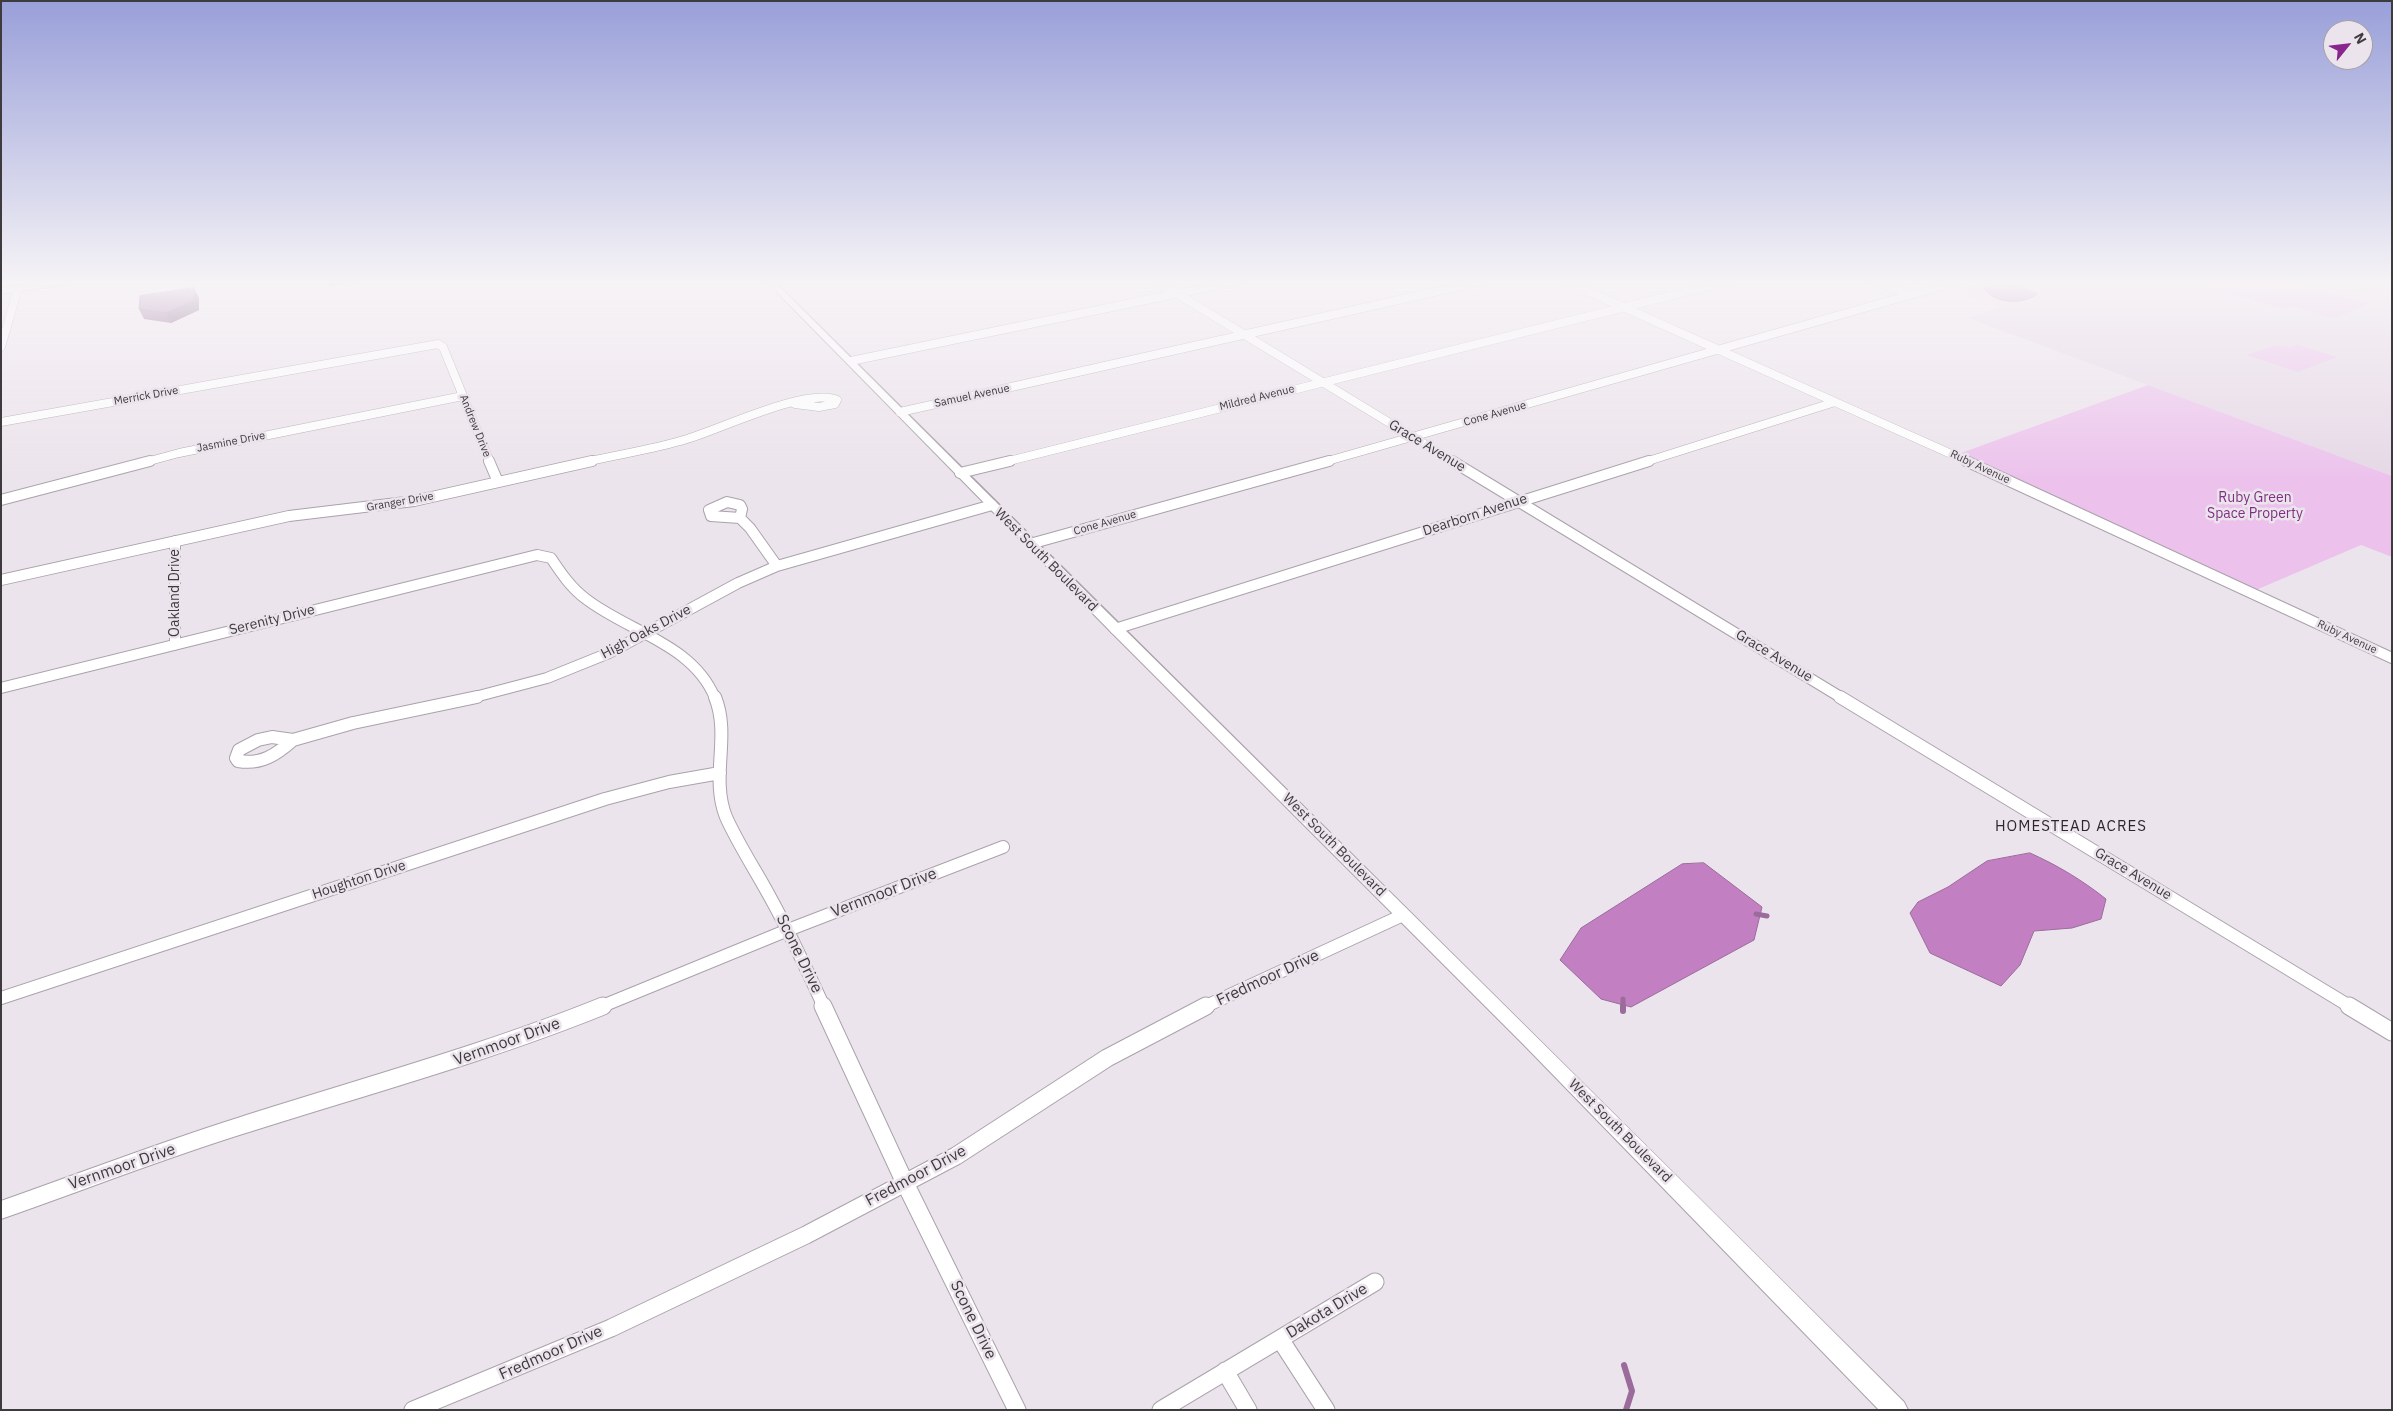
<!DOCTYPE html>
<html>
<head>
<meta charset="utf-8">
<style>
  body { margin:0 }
  #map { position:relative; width:2393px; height:1411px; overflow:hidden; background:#ece4ec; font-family:"IBM Plex Sans",sans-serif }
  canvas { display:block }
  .frame { position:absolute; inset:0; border:2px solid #3e3b3e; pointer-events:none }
  .north { position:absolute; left:2323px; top:20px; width:50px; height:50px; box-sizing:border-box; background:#ece4ec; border:1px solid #a6a0a6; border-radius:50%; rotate:61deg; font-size:14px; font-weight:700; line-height:20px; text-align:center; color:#3e3b3e }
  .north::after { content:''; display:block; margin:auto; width:18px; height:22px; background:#89268e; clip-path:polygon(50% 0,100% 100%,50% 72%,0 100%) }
</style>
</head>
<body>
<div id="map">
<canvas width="2393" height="1411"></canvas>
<div class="frame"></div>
<div class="north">N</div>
</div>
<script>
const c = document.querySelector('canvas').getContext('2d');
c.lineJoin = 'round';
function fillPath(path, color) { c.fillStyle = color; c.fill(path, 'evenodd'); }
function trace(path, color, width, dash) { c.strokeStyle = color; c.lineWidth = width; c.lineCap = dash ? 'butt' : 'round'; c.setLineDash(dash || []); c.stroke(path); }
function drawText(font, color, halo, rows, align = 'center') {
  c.font = font + ' "IBM Plex Sans",sans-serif'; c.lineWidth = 5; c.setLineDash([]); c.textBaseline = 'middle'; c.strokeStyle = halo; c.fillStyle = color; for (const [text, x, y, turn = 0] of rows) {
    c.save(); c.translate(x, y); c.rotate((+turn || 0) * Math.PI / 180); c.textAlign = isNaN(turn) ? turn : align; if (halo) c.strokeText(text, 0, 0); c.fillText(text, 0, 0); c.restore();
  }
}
fillPath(new Path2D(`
  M1986,281H2392V476L1968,318L2000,307L1954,290Z`), '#e6d8e6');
fillPath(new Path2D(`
  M2186,281H2283L2369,304L2334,318L2292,306L2284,309Z
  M2298,281C2317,281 2334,287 2353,287C2367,286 2378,281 2392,281V283C2361,294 2329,290 2298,281Z
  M2297,345L2337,357L2298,372L2247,355L2273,346L2290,347Z
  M2148,385L2392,476V557L2361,545L2256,590L1961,453Z`), '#ecc2ec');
const water = new Path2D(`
  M2011,286L2020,287L2037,294C2024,305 1993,304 1984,288Z
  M2030,853C2057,865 2082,880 2106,899L2101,919L2072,928L2034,931L2020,965L2001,986L1930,953L1910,913L1918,902L1948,887L1987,861Z
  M1704,863L1762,907L1754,940L1631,1007L1601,999L1560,960L1581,928L1682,864Z`);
fillPath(water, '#c280c3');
trace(water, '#9a6b9b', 1);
trace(new Path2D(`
  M1756,914L1767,916
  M1623,999V1007`), '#9a6b9b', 5);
trace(new Path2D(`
  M1623,1006V1011
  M1624,1365L1632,1391L1626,1410`), '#9a6b9b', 6);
const minorFar3 = new Path2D(`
  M1156,281L1454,462
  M1565,281L1969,462
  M1874,281L1909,294
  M1,347L18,288
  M851,361L1238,281
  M900,412L1483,281
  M1,422L438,344L443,347L490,462
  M146,462L179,453L463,396
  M586,462C620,454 655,449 687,439C721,429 807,387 837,400L835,404L819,407L795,404
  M1005,462L1729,281
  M1324,462L1959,281
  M1645,462L1835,402`);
const minorFar2 = new Path2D(`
  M489,461L498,482
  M1452,461L1842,698
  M1966,461L2392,658
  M960,473L1010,461
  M1,500L150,461
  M727,502L740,505L742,509L740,518L711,516L709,510Z
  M740,518L750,528L777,566
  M175,541V645
  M1030,544L1329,461
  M1,580L289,516L414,501L592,461
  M1115,629L1649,461
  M1,688L537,555L551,558C561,573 571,588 586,599C629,632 693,644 715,698
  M471,698L547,678L609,653L738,583L777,566L992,505`);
const minorFar1 = new Path2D(`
  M715,697C731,736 710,777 726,817C738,844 756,871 770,897C790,933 807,970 824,1007
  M1840,697L2351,1007
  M272,737L293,740C276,755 261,765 238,761L236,758L239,750L258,740Z
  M293,740L353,723L477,697
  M1,998L605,799L669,782L720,773
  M600,1007L788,930L1003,847
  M1204,1007L1403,915`);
const minor = new Path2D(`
  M823,1006L905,1183L1017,1410
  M2349,1006L2392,1032
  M1,1210C81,1182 160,1151 240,1126C362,1087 484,1054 603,1006
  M1280,1339L1326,1410
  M1225,1371L1248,1410
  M413,1410L611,1328L806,1235L956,1156L1107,1058L1206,1006
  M1161,1410L1375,1282`);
const tertiary = new Path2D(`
  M766,281H774C1149,656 1529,1027 1904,1402L1908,1410H1879L1523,1044L1111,632Z`);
const secondary = new Path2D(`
  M50,281H72L67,284L1,294V288Z`);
trace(minorFar3, '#aaa2aa', 9);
trace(minorFar2, '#aaa2aa', 12);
trace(minorFar1, '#aaa2aa', 14);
trace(minor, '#aaa2aa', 19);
trace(tertiary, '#aaa2aa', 2);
trace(secondary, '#aaa2aa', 2);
trace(minorFar3, '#fff', 8);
trace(minorFar2, '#fff', 10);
trace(minorFar1, '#fff', 12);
trace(minor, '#fff', 17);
fillPath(tertiary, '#fff');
fillPath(secondary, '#fff');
fillPath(new Path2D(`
  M194,288L199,298V310L171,323L144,319L139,309Z`), '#784279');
fillPath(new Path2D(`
  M329,281H360L331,286Z
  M194,288L199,298V310L171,323L166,313Z`), '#613663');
const building = new Path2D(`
  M194,288V300L166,313L139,309L140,296Z`);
fillPath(building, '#8b4d8d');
trace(building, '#613663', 1);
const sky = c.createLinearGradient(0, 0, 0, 478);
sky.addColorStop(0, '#999fd9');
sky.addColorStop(0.59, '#f6f3f6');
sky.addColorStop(1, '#f6f3f600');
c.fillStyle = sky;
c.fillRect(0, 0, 2393, 478);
drawText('11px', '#3e3b3e', '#ece4ec', [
  ["Merrick Drive",146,396,-10],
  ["Samuel Avenue",972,396,-12],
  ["Mildred Avenue",1257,398,-14],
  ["Cone Avenue",1495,414,-16],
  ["Andrew Drive",475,426,68],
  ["Jasmine Drive",231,442,-11],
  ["Ruby Avenue",1980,467,25],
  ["Granger Drive",400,502,-10],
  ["Cone Avenue",1105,523,-16],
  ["Ruby Avenue",2347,637,25]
]);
drawText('14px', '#3e3b3e', '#ece4ec', [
  ["Grace Avenue",1427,446,31],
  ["Dearborn Avenue",1475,515,-18],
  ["West South Boulevard",1046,560,45],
  ["Oakland Drive",175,593,-90],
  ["Serenity Drive",272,620,-14],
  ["High Oaks Drive",646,632,-28],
  ["Grace Avenue",1774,656,31],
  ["West South Boulevard",1334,845,45],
  ["Grace Avenue",2133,874,31],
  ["Houghton Drive",359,880,-18],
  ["West South Boulevard",1620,1131,45]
]);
drawText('14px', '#7f3082', '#ece4ec', [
  ["Ruby Green",2255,498],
  ["Space Property",2255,514]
]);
c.letterSpacing = '1px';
drawText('15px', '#2d272d', '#ece4ec', [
  ["HOMESTEAD ACRES",2071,827]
]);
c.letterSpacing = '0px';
drawText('16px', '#3e3b3e', '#ece4ec', [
  ["Vernmoor Drive",884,893,-21],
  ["Scone Drive",799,954,64],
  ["Fredmoor Drive",1268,978,-25],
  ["Vernmoor Drive",507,1042,-20],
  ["Vernmoor Drive",122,1167,-19],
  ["Fredmoor Drive",916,1176,-28],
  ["Dakota Drive",1327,1311,-31],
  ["Scone Drive",973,1320,64],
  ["Fredmoor Drive",551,1353,-24]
]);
</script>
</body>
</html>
